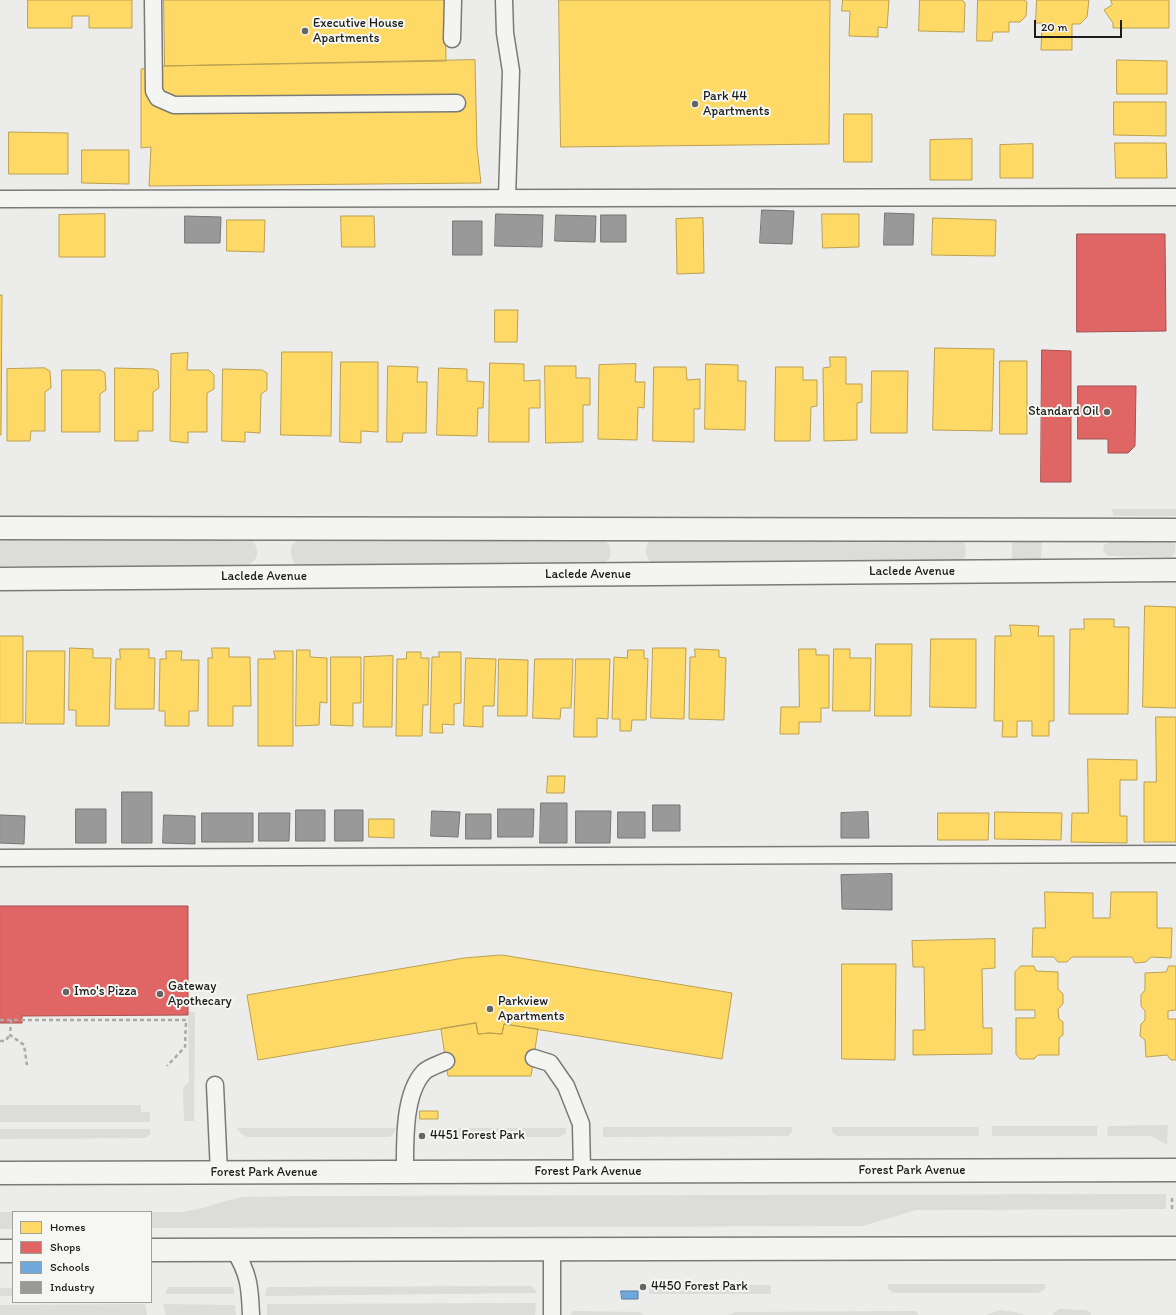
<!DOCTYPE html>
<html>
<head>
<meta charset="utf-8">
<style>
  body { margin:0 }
  #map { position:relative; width:1176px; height:1315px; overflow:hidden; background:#ececea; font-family:Itim,sans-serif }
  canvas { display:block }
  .legend { position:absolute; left:12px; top:1211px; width:140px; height:92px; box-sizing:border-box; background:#f6f6f2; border:1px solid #9f9f9c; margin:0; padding:5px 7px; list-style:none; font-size:12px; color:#1c1c1c }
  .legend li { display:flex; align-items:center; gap:8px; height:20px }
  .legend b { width:20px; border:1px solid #9f9f9c }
  .scale { position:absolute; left:1034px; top:20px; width:88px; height:18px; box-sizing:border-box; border:2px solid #1c1c1c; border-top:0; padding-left:5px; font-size:12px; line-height:14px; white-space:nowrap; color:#1c1c1c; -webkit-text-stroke:3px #f6f6f2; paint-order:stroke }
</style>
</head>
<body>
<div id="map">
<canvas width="1176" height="1315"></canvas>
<ul class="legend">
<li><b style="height:11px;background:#ffd966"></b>Homes</li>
<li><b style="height:11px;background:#e06666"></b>Shops</li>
<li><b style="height:11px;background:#6fa8dc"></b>Schools</li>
<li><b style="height:11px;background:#999"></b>Industry</li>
</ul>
<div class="scale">20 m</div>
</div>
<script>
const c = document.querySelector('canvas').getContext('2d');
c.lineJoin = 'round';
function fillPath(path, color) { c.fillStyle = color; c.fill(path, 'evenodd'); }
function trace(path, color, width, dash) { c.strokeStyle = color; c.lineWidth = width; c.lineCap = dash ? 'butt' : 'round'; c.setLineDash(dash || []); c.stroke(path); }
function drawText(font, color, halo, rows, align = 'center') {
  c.font = font + ' Itim,sans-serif'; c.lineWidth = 4; c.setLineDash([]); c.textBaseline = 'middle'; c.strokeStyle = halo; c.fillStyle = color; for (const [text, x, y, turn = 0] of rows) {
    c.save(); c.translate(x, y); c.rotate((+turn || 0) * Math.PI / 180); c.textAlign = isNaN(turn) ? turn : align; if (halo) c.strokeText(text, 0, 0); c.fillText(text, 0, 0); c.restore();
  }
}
fillPath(new Path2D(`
  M1112,509H1176V516H1113Z
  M656,538L963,540L966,548L965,558L958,563L654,564C645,559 644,550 649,540Z
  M1012,538H1042L1041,563H1012Z
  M245,539L253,541C262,555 256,564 241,566H0V540Z
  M600,539C611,543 611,547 610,558L604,563L596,565H301L295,564C289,554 288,542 301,540Z
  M1111,541L1172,542L1175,545C1176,550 1176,553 1171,557L1111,556L1107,555L1103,551L1104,545Z
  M188,1012H195L194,1121H184L183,1088L189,1082Z
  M0,1105H141V1112H150V1122H0Z
  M1168,1125L1167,1144C1160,1143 1158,1138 1151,1136H1107L1108,1126Z
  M992,1126H1097V1136H992Z
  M603,1127H793L791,1133L788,1136L603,1137Z
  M831,1127H978L979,1136H837L833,1133Z
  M237,1128H396L394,1134L390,1137H247L241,1134Z
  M434,1128H566V1133L559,1137H440L436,1134Z
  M0,1129H150V1134L146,1138L0,1139Z
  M1166,1194V1209L916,1210L863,1226L151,1228V1212H182L199,1209L222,1202L242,1197L307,1196Z
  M0,1212H13V1229H0Z
  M888,1284H1046L1044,1290L1038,1293H893L888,1289Z
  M649,1285H771V1294H649Z
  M532,1286L537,1293L265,1296L267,1287Z
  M168,1287H233L235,1294H165Z
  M0,1288H13V1296H0Z
  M536,1303L535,1315H267V1304Z
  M145,1304L147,1315H0V1305Z
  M163,1304L235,1305L236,1315H166Z
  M1059,1309L1086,1310L1091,1313V1315H1053L1054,1313Z
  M1000,1310L1015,1312L1025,1315H986Z
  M573,1311L641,1312L644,1315H570Z
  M916,1311L919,1315H728L736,1312Z`), '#dcdcd9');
const homes = new Path2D(`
  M28,0H132V28H89V16H72V28H28Z
  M164,0H445L446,61L165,66Z
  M559,0H830L829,144L561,147Z
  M843,0H889L887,28L878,27V37L849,36L850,11H842Z
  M920,0H962L965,3L964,32L919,31Z
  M978,0H1024L1027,2L1026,16L1020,22H1009V32H993L992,41H977Z
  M1037,0H1089L1087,17L1080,24H1072V50H1041L1042,23H1036Z
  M1111,0H1169V28H1113V23L1104,10L1112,5Z
  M475,60L477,148L481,183L149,186L151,147L141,148V69L165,66Z
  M1117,60L1167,61V94H1117Z
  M1114,102H1166V136L1114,135Z
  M844,114H872V162H844Z
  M9,132L68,133V174H9Z
  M972,139V180H930V140Z
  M1115,143H1166L1167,178H1116Z
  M1033,144V178H1000V145Z
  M82,150H129V184L82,183Z
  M105,214V257H59V215Z
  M822,214H859V247L823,248Z
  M341,216H374L375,247H342Z
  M703,218L704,273L677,274L676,219Z
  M933,218L996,220L995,256L932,255Z
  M227,220H265L264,252L227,251Z
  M0,295H2L1,435H0Z
  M495,310H518L517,342H495Z
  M935,348L994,349L992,431L933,430Z
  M282,352H332L331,436L281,435Z
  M188,353L187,370H209L214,375V389L207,393V432H188V443L170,441L171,354Z
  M830,357H846V384H862V402L857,403V440L824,441L823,368L830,367Z
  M1000,361H1027V434H1000Z
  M341,362H378V432L361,431V443L340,442Z
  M490,363L524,364V381L540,380V408H529V442H489Z
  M636,364L635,382H645L644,408L638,407L637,440L598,439L599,365Z
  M706,364L738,365V381H746L745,430L705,429Z
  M388,366L418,367L417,382H427L426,433H403L402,442H387Z
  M545,366H576V378H590V405H583V442L546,443Z
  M654,367H686L687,380L700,379V409H694V442L653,441Z
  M776,367H803V380H817V406L811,407L810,441H775Z
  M45,368L50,371L51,388L45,392V431H31L30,441H7V369Z
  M115,368L153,369L158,371L159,388L153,392V431H138V441H115Z
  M439,368L467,369V381L484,382L483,408H478L477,436L437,435Z
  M223,369L262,370L267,373V390L261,394L260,433L245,432V442L222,441Z
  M62,370H100L105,373L106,390L100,394V432H62Z
  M872,371H908L907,433H871Z
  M1145,606L1176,607V708L1143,707Z
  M1084,619H1114V627H1129L1128,714H1069L1070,629H1084Z
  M1010,625L1039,626L1038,636H1054V721H1049V736H1032V721H1017V737H1002L1003,721H994L995,636H1011Z
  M0,636H23V723H0Z
  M931,639H976V708L930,707Z
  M876,644H912L911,716H875Z
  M70,648L93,649V658H111L109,726H76V710H69Z
  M212,648H229V657H250L251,706H233V726H208V658H212Z
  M653,648H686L684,719L651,718Z
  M120,649H149V658H155L154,709H115L116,659H120Z
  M695,649L719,650V657L726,658L724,720L689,719L690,657H695Z
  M799,649H816V655H829V708H821V722H799V734H780L781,707H799Z
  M834,649H850V658H871L870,711H833Z
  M297,650H310V657L327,658V703L320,702L319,725L296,726Z
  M628,650H644V658L648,659L646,720H632L631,731H620V719H612L614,657L627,658Z
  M27,651H65L64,724H26Z
  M166,651H182L181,660H199L198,711H189V726H165V711H159L160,659H166Z
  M274,651H293V746H258V659H275Z
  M407,652H421V658H429L428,705H423L422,736H396L397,659H406Z
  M439,652H461V703L454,704V725L442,724L443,733H430L432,657H439Z
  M393,656L392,727H363L364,657Z
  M331,657H361V703H353V726L331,725Z
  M466,658L496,659L494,706H483V727L464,726Z
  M499,659L528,660L527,716H498Z
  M535,659H573L571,708H561L560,719L533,718Z
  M576,659H610L608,719L597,718V737H574Z
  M1156,717H1176V842H1144V782H1156Z
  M1088,759L1137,760V780H1120V816H1127V843L1071,842L1072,813H1088Z
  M548,776H565L564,793H547Z
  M995,812L1062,813L1061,840L995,839Z
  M938,813H989L988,840H938Z
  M369,819H394V838L369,837Z
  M1045,892L1093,893V918H1110L1111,892H1157V928H1172L1171,958L1151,957L1146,962L1135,963L1132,957H1072L1067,962H1058L1054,957H1032L1033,928H1045Z
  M995,939V968L982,969L983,1028H992V1054L913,1055V1030H925L924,967H913L912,941Z
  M502,955L732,993L722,1059L504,1024L502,1034L490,1033L478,1034L476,1023L258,1060L247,995L464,958Z
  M842,964H896L895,1060L842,1059Z
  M1021,966H1034L1036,971L1058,972V989L1063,994V1004L1058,1009L1059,1019L1063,1022V1035L1059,1038V1055H1038L1034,1059H1020L1016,1054V1018H1035V1010H1015V972Z
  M1169,966H1176V1010L1168,1011V1019H1176V1060H1171L1167,1055L1146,1057L1145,1040L1140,1036L1141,1024L1145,1020V1011L1141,1006V995L1145,990V973L1166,972Z
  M476,1023L478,1034L490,1033L502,1034L504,1024L538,1029L531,1076H448L441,1029Z
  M420,1111H438V1119H420Z`);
fillPath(homes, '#ffd966');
trace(homes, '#bba050', 1);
const shops = new Path2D(`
  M1077,234H1165L1166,331L1077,332Z
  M1042,350L1071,351V482H1041Z
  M1078,386H1136L1135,446L1128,453H1108V439H1078Z
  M0,906H188V1015L22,1016V1023H0Z`);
fillPath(shops, '#e06666');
trace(shops, '#a55050', 1);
const schools = new Path2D(`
  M621,1291H638V1299H622Z`);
fillPath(schools, '#6fa8dc');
trace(schools, '#567ea2', 1);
const industry = new Path2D(`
  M762,210L794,211L792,244L760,243Z
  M885,213L914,214L913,245H884Z
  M496,214L543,215L542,247L495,246Z
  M556,215L596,216L595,242L555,241Z
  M601,215H626V242H601Z
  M185,216L221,217L220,243H185Z
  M453,221H482V255H453Z
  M122,792H152V843H122Z
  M541,803H567V843H540Z
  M653,805H680V831H653Z
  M76,809H106V843H76Z
  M498,809H534L533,837H498Z
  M296,810H325V841H296Z
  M335,810H363V841H335Z
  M432,811L460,812L458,837L431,836Z
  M576,811H611L610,843H576Z
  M618,812H645V838H618Z
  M868,812L869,838H841V813Z
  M202,813H253V842H202Z
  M259,813H290L289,841H259Z
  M466,814H491V839H466Z
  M0,815L25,816L24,844L0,843Z
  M164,815L195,816V844L163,843Z
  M892,874V910L842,909L841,875Z`);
fillPath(industry, '#999');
trace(industry, '#747474', 1);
const service = new Path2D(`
  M153,0L154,91L158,98L174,105L457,103
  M504,0L505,33L511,71L507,198
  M452,39L453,0
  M0,199L1176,197
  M0,858L1176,854
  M534,1058L550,1063L566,1086L581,1124L582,1172
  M215,1085L219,1173
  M405,1173C405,1144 403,1094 424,1072C429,1067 440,1064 446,1061
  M234,1250C249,1273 250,1288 251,1315
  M552,1250V1315`);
const minor = new Path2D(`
  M0,528L1176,530
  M0,579L1176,570`);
const primary = new Path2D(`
  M0,1173L1176,1170
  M151,1250L1176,1248
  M0,1251H13`);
trace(service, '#7a7a79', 19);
trace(minor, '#7a7a79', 25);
trace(primary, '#7a7a79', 25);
trace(new Path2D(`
  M0,1020H186L185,1047L167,1066
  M11,1020L10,1035L24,1045L27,1065
  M0,1041H5L10,1035
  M1172,1209V1196`), '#aaaaa9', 2.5, [4, 3]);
trace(service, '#f4f4f2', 16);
trace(minor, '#f4f4f2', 22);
trace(primary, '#f4f4f2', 22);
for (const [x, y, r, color] of [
  [305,31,4,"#656564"],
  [695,104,4,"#656564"],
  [1107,412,4,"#656564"],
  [66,992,4,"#656564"],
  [160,994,4,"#656564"],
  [490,1009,4,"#656564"],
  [422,1136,4,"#656564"],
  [643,1287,4,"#656564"]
]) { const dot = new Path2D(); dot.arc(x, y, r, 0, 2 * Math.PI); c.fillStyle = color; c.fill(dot); trace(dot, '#f6f6f2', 1.5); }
drawText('13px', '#1c1c1c', '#f6f6f2', [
  ["Executive House",313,24],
  ["Apartments",313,39],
  ["Park 44",703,97],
  ["Apartments",703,112],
  ["Standard Oil",1099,412,"right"],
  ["Gateway",168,987],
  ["Apothecary",168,1002],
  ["Imo's Pizza",74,992],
  ["Parkview",498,1002],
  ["Apartments",498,1017],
  ["4451 Forest Park",430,1136],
  ["4450 Forest Park",651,1287]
], 'left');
drawText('13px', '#1c1c1c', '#f6f6f2', [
  ["Laclede Avenue",912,572],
  ["Laclede Avenue",588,575],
  ["Laclede Avenue",264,577],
  ["Forest Park Avenue",912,1171],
  ["Forest Park Avenue",588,1172],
  ["Forest Park Avenue",264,1173]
]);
</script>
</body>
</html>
